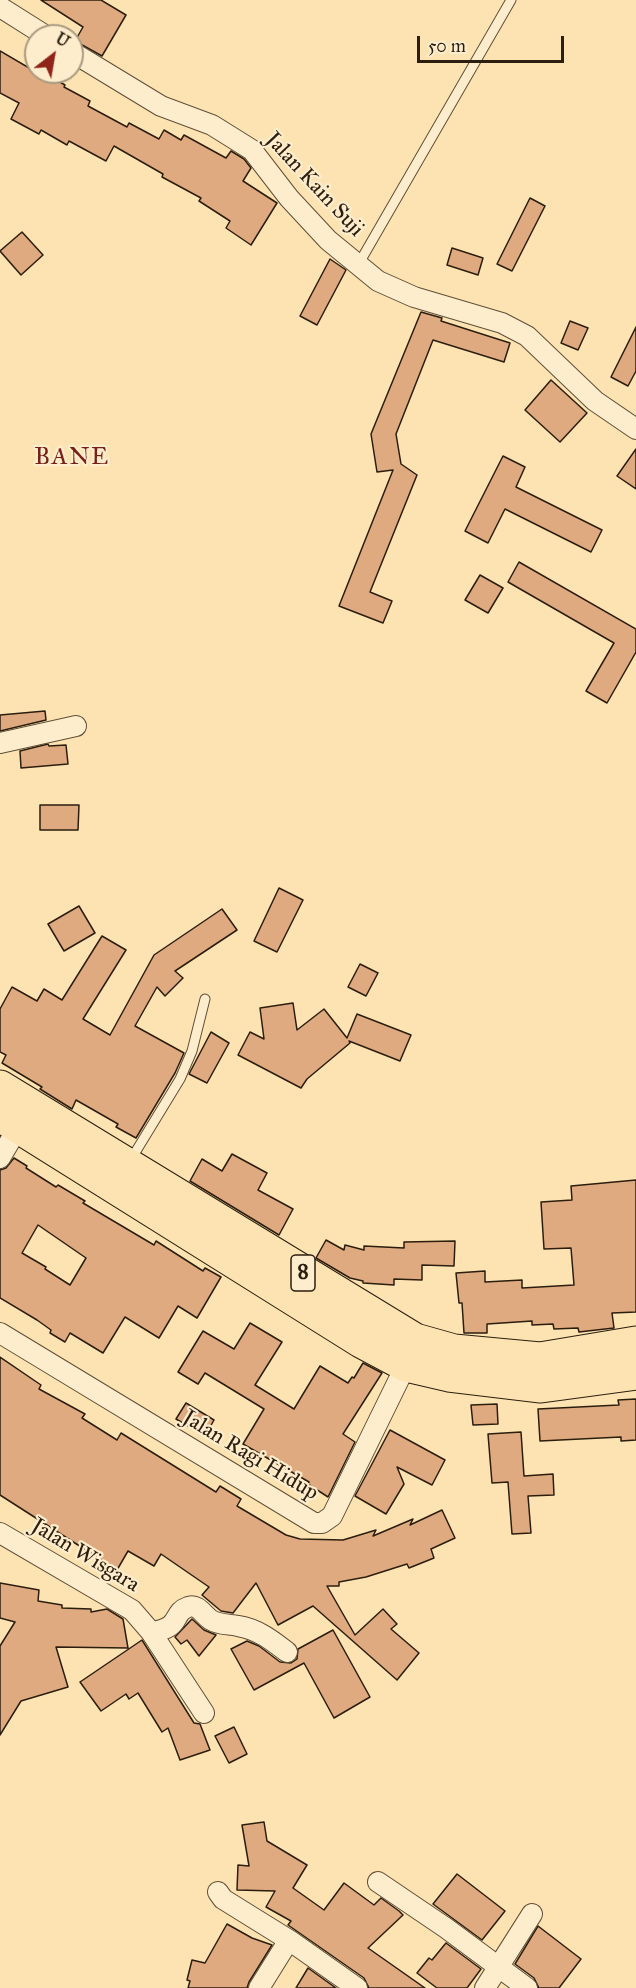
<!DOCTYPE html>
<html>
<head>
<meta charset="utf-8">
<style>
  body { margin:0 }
  #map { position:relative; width:636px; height:1988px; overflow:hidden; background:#fde3b2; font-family:"IM FELL Great Primer",serif }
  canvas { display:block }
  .north { position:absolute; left:24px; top:24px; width:60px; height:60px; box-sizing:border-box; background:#feedcd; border:2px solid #aa9a81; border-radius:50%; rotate:31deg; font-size:16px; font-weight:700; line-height:24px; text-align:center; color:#2b1e0e }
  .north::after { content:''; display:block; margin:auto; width:21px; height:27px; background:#8f2418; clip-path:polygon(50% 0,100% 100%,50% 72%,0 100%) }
  .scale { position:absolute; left:417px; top:36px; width:147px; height:27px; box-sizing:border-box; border:3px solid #2b1e0e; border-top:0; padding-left:8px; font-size:18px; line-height:21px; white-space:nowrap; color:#2b1e0e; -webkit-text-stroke:4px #feedcd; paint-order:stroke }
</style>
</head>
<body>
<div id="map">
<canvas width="636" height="1988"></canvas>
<div class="north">U</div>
<div class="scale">50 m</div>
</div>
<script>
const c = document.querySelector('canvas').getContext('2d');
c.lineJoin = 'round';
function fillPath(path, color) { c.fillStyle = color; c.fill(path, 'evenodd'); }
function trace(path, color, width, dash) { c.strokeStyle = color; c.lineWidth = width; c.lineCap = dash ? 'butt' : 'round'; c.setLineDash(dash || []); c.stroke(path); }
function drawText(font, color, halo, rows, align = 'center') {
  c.font = font + ' "IM FELL Great Primer",serif'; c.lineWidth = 4.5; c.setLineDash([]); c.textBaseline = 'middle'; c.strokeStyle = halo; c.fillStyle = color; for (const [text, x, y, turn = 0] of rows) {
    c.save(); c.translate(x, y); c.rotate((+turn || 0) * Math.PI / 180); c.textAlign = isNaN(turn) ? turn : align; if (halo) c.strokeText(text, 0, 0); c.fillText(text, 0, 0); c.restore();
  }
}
const building = new Path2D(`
  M41,0H101L126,15L102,56L75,41L83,27Z
  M0,51L36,72H42L65,85L64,87L90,101L88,106L127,127L129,123L159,139L164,130L181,140L184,135L226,158L231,151L244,159L251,168L243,181L277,203L251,245L226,228L230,221L199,201L201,198L162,177L163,174L114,146L106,161L69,141L67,145L41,130L39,134L11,119L19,103L0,93Z
  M530,198L545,206L512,271L497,264Z
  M22,232L43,255L21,275L0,251Z
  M452,248L483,258L478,275L447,265Z
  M330,259L346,270L317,325L300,316Z
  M421,312L442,318L441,321L510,343L504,362L433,340L396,434L401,464L417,475L370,592L392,601L383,623L339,606L393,470L377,472L371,434Z
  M570,321L588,328L578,350L561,343Z
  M636,327V371L628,386L611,377Z
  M551,380L587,413L560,442L525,410Z
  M636,449V489L617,476Z
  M503,456L525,467L516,487L602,530L591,552L505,509L488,543L465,531Z
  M519,562L636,629V652L607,703L586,691L614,643L508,582Z
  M480,575L503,588L488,613L465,600Z
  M45,711L46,720L0,731V715Z
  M48,744L49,746L66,745L68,764L21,768L20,751Z
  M40,805H79L78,830H40Z
  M279,888L303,900L277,952L254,941Z
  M79,906L95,933L64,951L48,924Z
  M222,909L237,930L175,971L183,978L165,996L157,987L135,1026L184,1053L175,1073L136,1138L116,1127L118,1124L76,1100L72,1109L40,1089L42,1087L2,1063L6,1055L0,1052V1009L12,987L37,1001L44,989L62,1000L102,936L126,950L83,1019L110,1035L154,955Z
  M360,964L378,973L366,996L348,987Z
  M293,1003L297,1030L324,1009L347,1038L357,1014L411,1035L400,1061L349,1041L350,1043L307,1079L301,1088L238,1055L250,1032L264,1039L260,1008Z
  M211,1032L229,1043L207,1083L189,1074Z
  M232,1154L267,1173L258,1190L293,1209L279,1235L190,1181L202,1159L222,1171Z
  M14,1158L27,1166L26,1168L56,1187L58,1185L85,1201L83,1203L154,1245L156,1241L203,1271L205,1268L221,1277L197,1318L178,1306L159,1338L125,1317L103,1353L70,1333L65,1342L50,1333L51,1330L37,1320L0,1298V1170L6,1168ZM38,1225L86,1258L70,1285L45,1269L46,1267L22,1253Z
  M636,1180V1312L612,1313L614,1328L605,1329L579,1332L578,1328L554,1329L553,1324L532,1325V1321L487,1324V1333H464L462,1303H459L456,1273L485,1271V1282L522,1280V1288L574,1285L571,1248L544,1249L541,1202L572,1200L571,1186Z
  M326,1240L344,1250L345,1245L364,1250V1246L404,1248V1242L455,1241L454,1266L422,1265V1280L394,1279V1285L363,1283V1281L350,1278L316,1258Z
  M250,1323L282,1342L255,1385L294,1409L320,1366L348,1383L352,1377L354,1378L363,1363L382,1373L343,1434L355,1442L328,1497L308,1484L309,1482L243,1444L264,1409L205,1373L198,1384L178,1372L203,1331L234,1349Z
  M0,1357L41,1385L39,1389L85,1414L82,1418L117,1440L121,1433L216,1492L220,1486L241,1499L237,1506L286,1535L300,1539L343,1540L376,1530L373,1536L413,1519L410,1525L442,1510L455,1538L431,1549L434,1558L409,1568L407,1564L366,1577L339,1582V1586H327L355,1635L383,1609L397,1624L391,1629L419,1653L397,1680L313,1606L278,1625L256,1583L233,1613L221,1611L202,1595L209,1587L161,1554L154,1566L128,1551L117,1570L0,1495Z
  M636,1399V1440L621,1441V1437L540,1441L538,1409L619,1405L618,1400Z
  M186,1403L214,1420L205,1436L176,1419Z
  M497,1404L498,1424L473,1425L471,1405Z
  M390,1430L445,1460L432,1485L397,1467L404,1484L386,1514L355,1496Z
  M521,1432L524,1476L553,1474L554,1495L528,1496L531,1533L512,1534L508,1482L492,1483L488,1434Z
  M0,1583L39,1590L38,1601L62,1605V1608L91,1609V1612L107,1609L123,1619L128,1648L56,1647L68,1687L21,1701L0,1735V1646L15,1622L0,1618Z
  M192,1619L204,1630L216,1635L199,1656L187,1640L181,1644L175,1637Z
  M333,1630L370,1697L334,1718L304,1663L254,1690L231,1649L247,1641L259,1646L280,1662L291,1663L297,1659L298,1649Z
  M142,1640L194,1723L200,1724L210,1750L180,1760L168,1728L162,1732L138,1693L129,1699L126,1694L101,1711L80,1682Z
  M234,1727L247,1754L229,1763L215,1736Z
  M264,1822L267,1841L307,1865L293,1888L324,1910L344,1883L374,1905L381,1898L399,1911L403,1915L368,1948L425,1988H369L364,1978L288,1925L291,1921L266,1907L275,1891L237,1890L238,1865L249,1866L242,1825Z
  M457,1874L505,1911L482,1940L433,1904Z
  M227,1924L252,1938L272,1945L249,1982L247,1988H188L190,1981L187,1980L192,1960L205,1963Z
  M538,1926L581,1959L559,1988H539L534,1978L515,1964Z
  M446,1943L481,1969L467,1988H437L417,1973L429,1958L432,1960Z
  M308,1968L336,1988H296Z`);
fillPath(building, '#e0aa81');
trace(building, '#2b1e0e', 1.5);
const lane = new Path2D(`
  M358,265L511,0
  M130,1161L180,1079L192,1051L205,999`);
const street = new Path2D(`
  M0,7L46,36
  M72,52L161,106L212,125L252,150L289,198L328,240L378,281L414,297L502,323L527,336L595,401L636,429
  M0,743L76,726
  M0,1158L19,1126
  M0,1333L314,1523H322L332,1516L406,1365
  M0,1533L132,1610L151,1632L204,1713
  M151,1632C183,1628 171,1613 188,1607C198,1603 204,1616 211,1620C219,1625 229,1624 238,1626C258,1629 273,1641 287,1652
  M378,1882L446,1928L527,1988
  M218,1892L223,1899L289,1940L357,1988
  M259,1988L289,1940
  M485,1988L532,1914`);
const highway = new Path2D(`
  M0,1087L415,1340L454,1351L540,1359L636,1343
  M0,1115L361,1341L406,1365L449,1375L541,1386L636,1373`);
trace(lane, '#604f37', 11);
trace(street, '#604f37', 22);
trace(highway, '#2b1e0e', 35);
trace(lane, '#feedcd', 9);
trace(street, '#feedcd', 20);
trace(highway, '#fde3b2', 33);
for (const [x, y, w] of [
  [303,1273,24]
]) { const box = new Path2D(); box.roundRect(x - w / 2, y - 18, w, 36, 4.5); c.fillStyle = '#feedcd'; c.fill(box); trace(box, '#2b1e0e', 1.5); }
drawText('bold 21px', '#2b1e0e', null, [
  ["8",303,1273]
]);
drawText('22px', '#2b1e0e', '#feedcd', [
  ["Jalan Kain Suji",314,185,47],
  ["Jalan Ragi Hidup",250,1456,31],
  ["Jalan Wisgara",85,1556,31]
]);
c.letterSpacing = '1.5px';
drawText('24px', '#7a1f14', '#feedcd', [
  ["BANE",72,458]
]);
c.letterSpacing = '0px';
</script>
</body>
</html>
